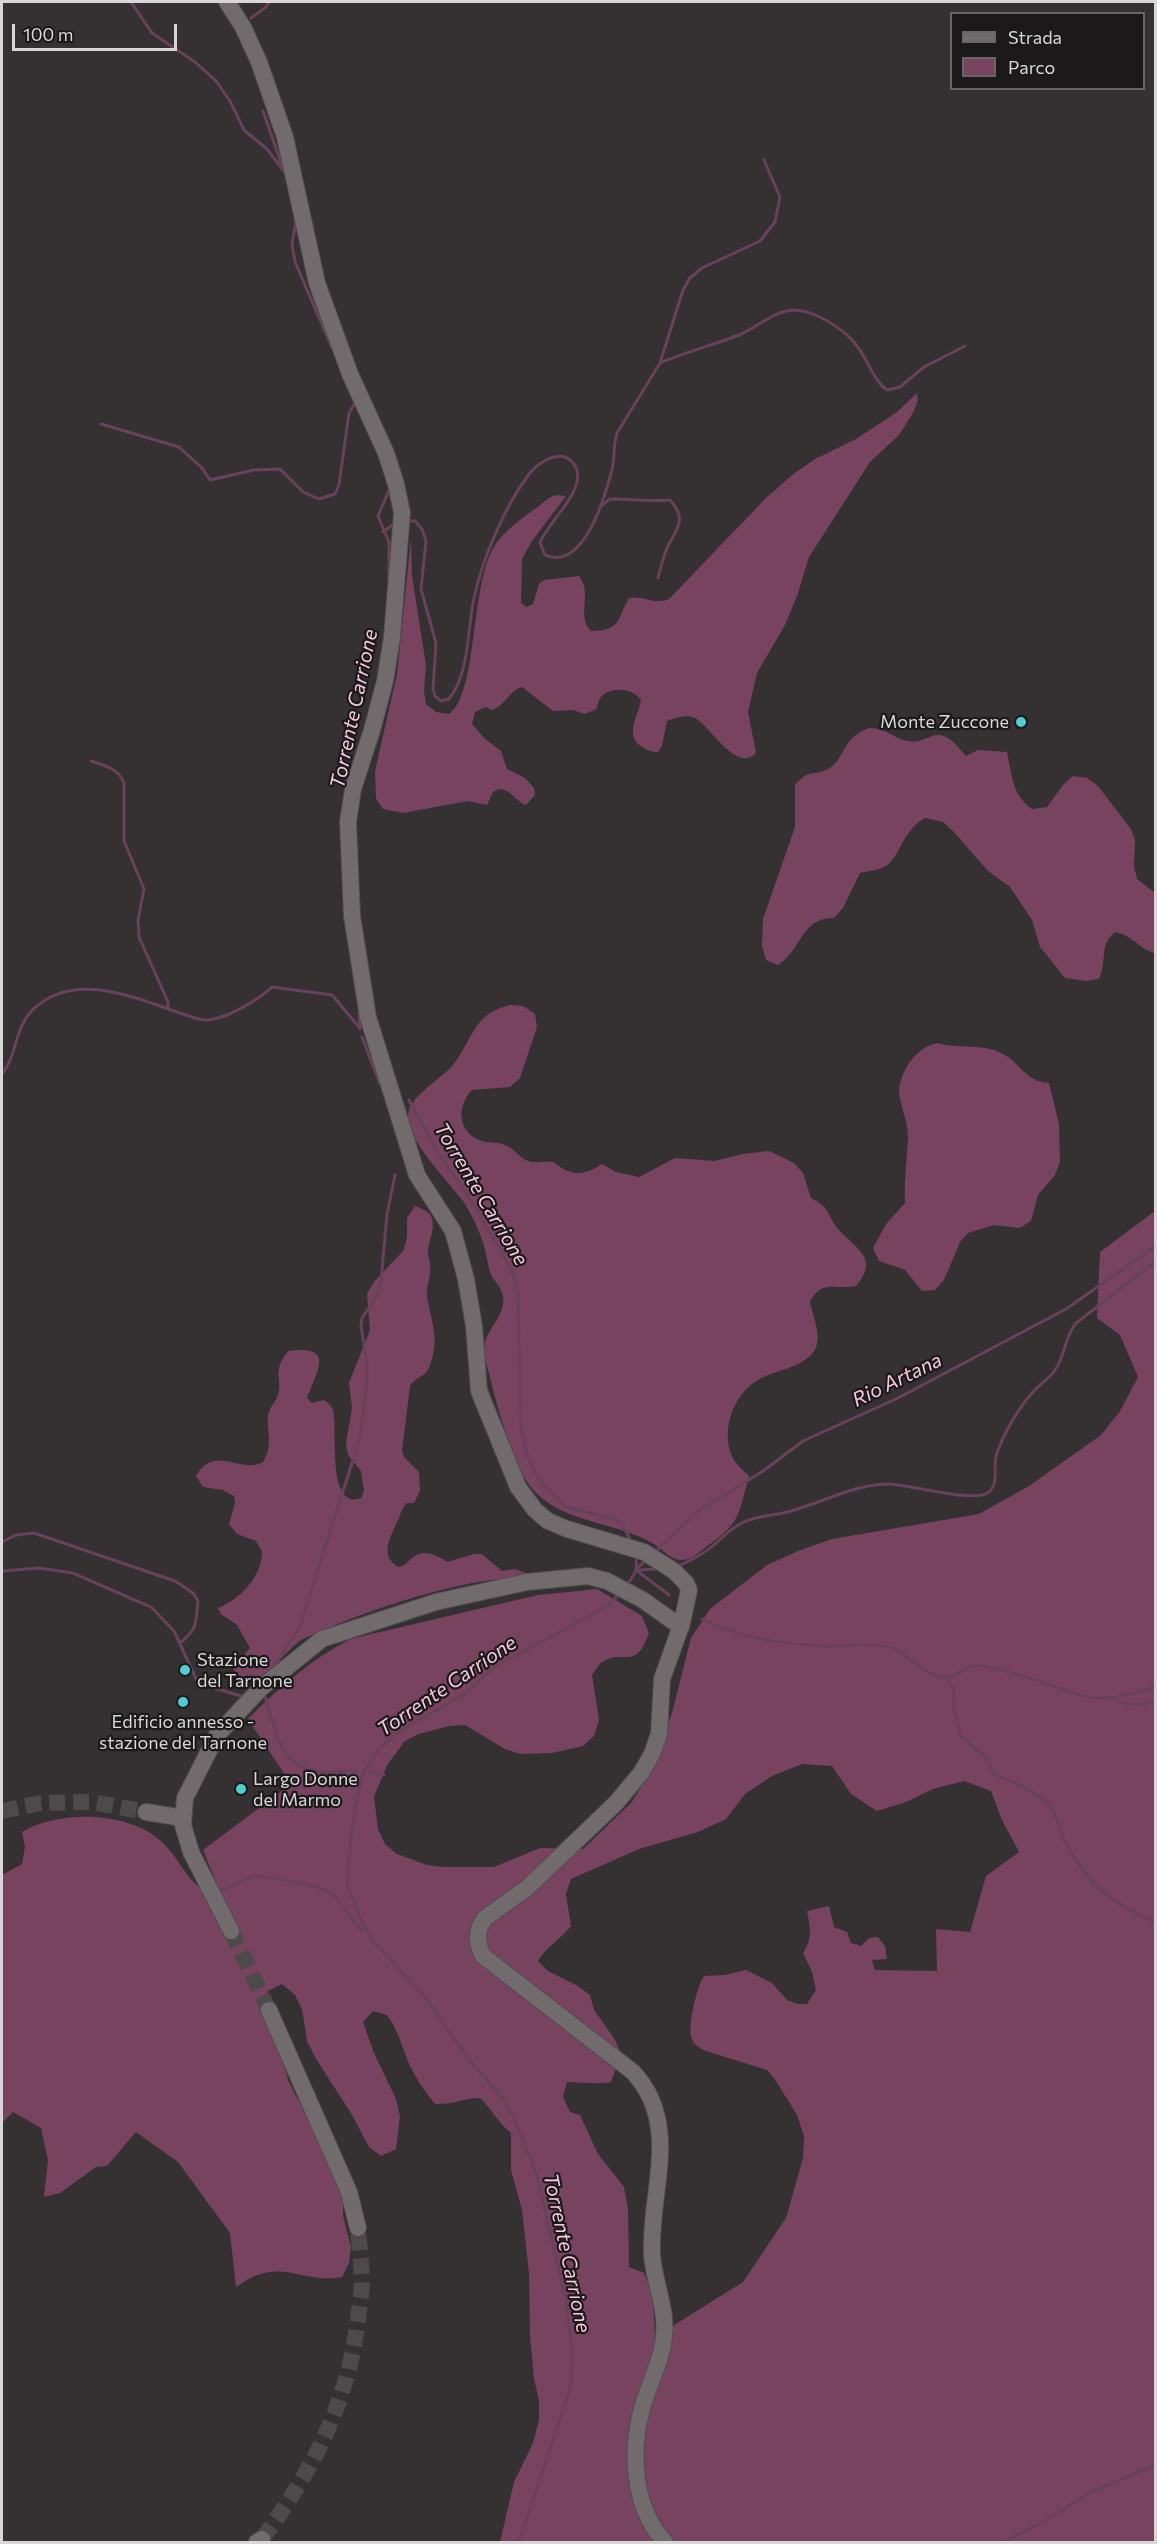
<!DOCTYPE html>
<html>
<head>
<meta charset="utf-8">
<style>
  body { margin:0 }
  #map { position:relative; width:1157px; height:2544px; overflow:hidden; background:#353032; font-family:Commissioner,sans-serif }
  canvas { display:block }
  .frame { position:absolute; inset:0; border:3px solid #d9d6d7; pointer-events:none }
  .legend { position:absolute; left:950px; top:12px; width:195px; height:78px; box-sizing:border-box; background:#1b191a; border:2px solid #676566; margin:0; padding:8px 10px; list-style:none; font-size:18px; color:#d9d6d7 }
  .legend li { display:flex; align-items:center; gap:12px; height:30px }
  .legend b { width:30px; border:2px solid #676566 }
  .scale { position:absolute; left:12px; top:24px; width:165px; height:27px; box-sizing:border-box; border:3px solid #d9d6d7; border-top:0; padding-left:8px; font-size:18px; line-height:21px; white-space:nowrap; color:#d9d6d7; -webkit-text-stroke:4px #1b191a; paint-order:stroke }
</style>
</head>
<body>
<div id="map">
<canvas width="1157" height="2544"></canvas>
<div class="frame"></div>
<ul class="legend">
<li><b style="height:8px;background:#716b6e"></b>Strada</li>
<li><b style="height:16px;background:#78435f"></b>Parco</li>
</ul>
<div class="scale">100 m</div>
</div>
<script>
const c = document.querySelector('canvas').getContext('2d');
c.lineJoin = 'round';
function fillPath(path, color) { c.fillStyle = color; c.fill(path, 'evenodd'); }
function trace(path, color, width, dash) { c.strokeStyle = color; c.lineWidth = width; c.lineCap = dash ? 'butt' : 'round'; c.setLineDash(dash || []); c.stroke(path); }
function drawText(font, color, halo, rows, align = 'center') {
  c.font = font + ' Commissioner,sans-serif'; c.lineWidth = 4.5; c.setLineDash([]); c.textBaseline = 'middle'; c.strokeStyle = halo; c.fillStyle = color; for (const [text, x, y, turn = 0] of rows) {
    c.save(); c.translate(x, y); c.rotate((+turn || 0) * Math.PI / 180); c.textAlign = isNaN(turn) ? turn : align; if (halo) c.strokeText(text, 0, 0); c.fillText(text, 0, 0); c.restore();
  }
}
fillPath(new Path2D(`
  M917,393L918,400L913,413L899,435L870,462L809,557L797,596L785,625L757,673L748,712L756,753C737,774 710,726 695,718C687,714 675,718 667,721L662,746L658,752C652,752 649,751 644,748C623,737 638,717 641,700C634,689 614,686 603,695C599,698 598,704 596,709L585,714L573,710L553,711L522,687C509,691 505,706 492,710L486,707L475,712L472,724L485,739L501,751L507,769L525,778L534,788L535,795L526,805C515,801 511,789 499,789L493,792L487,805L468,801L403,813L383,809L376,799L375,771L397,674L411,539L412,576L426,665L424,691L426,704L436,712L449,714C478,694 470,585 494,547C506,527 531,513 549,498L556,495L566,496L532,541L522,559L521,603L527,607L533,604L539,584L544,580L579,576C593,593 576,616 591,631C621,631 617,619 629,598C643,595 654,605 669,599L766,498L791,476L815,459L856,439L897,412Z
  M869,728C890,729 895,740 909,741C918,743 924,739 932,736C947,731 957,746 966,756L978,750L1007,752C1012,775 1012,795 1032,809L1047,807L1063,785L1073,776L1087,778L1098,786L1131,829L1135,840L1134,866L1137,879L1155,893V953C1140,950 1133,935 1115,932C1098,947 1108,960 1099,979L1086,981L1065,978L1040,947L1032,920L1010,887L988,871L953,831L943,822L925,818C901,831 900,860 884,867C878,870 868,871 860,873L843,908L834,918C800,918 803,949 778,965L766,960L762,946L763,919L795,827V785C809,768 813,777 828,769C846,759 840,739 869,728Z
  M510,1005L523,1006L535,1014L537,1027L520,1078L510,1087L472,1090C457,1105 457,1131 479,1140C488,1144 498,1141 507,1146C514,1149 519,1157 526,1160C532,1164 546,1161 554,1162C571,1177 584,1176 602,1164L616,1172L639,1177L675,1158L715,1161L742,1154L769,1151L794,1163L803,1173L811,1198C830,1207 827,1215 838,1229C856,1249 880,1258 856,1286C834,1290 823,1279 810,1301C812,1316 825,1340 812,1354C797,1370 772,1370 755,1382C733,1396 721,1431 732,1456C735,1464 743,1470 749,1476C738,1515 742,1522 706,1547C701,1550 694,1558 688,1559C673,1564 663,1549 652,1543C622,1525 574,1522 547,1502C533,1492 523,1479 517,1463C505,1434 496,1403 489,1373C487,1366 484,1357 484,1350C484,1327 513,1313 500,1288C498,1284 494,1281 492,1277C488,1268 487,1256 484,1246C480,1232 471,1213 463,1201C449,1181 401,1136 409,1110C414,1093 446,1076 456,1061C474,1035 475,1013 510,1005Z
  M937,1043C958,1049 984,1043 1003,1054C1022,1064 1024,1081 1049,1083L1059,1124L1060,1162L1055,1175L1038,1195L1031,1221L1020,1228L994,1225L968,1233L960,1242L944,1280L935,1290L922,1291L905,1270L879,1261L873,1248L886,1224L905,1203C904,1180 907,1160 908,1137C908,1121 899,1102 899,1091C901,1069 916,1048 937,1043Z
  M415,1206C422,1209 430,1211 432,1219C435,1231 429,1239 428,1250C427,1255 430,1259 430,1264C432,1274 426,1285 427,1296C431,1323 441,1338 429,1368C425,1377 415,1377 410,1386L402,1451L404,1457L419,1472L420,1491L414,1503H407C402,1508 401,1513 398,1520C391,1536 378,1557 399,1567C407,1565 408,1560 415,1556C426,1549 438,1556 447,1562L474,1554H482L502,1571L515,1569L531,1575C507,1579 482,1580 458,1586C406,1598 353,1616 305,1638C283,1647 258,1704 234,1670L236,1663L250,1648L237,1625L221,1614L218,1608C240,1599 262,1577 262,1552L256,1541L237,1534L229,1524L235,1503L234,1496L223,1490L203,1487L196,1476C214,1443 242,1475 263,1462C273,1447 267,1432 268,1416C269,1407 276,1402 278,1395C283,1376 271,1373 288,1351C336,1344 317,1371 307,1398L312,1403L324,1400C328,1403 331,1405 333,1410C338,1428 326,1511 361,1498L364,1491L361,1471L348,1455L346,1443L352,1408L349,1383L370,1330L367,1294L374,1282L403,1251L407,1238V1218Z
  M1155,1211V2542H500L514,2482L533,2443L539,2420V2400L534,2379L530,2336L529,2273L522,2210L511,2170V2133C497,2122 493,2110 480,2098C464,2098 451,2105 435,2104C424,2090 414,2076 407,2059C401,2043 397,2029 387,2015L373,2011L363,2022L374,2053L396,2099L400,2116L396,2149L381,2156L369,2147L352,2115L315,2057L307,2041L302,2009L295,1995L282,1984L268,1991L265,2007L277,2033L288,2080L296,2096L324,2136L343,2199V2216L351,2247L349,2263L342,2277C300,2285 281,2254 236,2287L230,2233L178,2162L136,2132L107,2166L96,2167L60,2193L44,2197L48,2160L41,2128L13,2112L2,2123V1875L22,1864L25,1847L22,1832C59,1810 128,1811 161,1841C177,1855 186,1879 203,1890C208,1893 216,1893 221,1894L203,1850L291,1784L248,1719C279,1687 311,1660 350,1639L538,1595L597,1589L642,1616L649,1633C635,1673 622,1647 601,1663C598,1666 595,1671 592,1675L599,1720L594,1736L583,1746L552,1753L520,1754L505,1749L465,1725L449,1726L419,1734L405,1741L387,1765L374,1797L378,1829L385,1844L397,1854L427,1865L443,1867H494L540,1848L583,1849L631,1803L649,1774L672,1713L691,1638L710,1609L767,1565L798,1551L832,1539L979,1514L1029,1486L1101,1435L1120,1411L1138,1377L1120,1335L1097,1318L1100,1252ZM802,1764L832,1766L851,1794L877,1811L906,1802L933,1789L964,1781L991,1791L1002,1820L1019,1852L986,1876L970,1932L936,1929L937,1971L875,1970L872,1960L887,1959L885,1946L878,1937L869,1938L861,1946L851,1943L847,1932L834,1927L829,1906L807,1911C810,1927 813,1939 803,1953L812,1972L816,1990L807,2004H797L787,2000L772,1983L746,1970L725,1975L704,1976C697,1986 688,2024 691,2036C692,2043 697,2046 703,2050L767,2070L774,2078L797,2115L804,2136L803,2158L786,2218L743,2282L655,2337C654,2314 654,2295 644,2273L629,2267L628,2209L624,2187L598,2154L580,2115L570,2112L563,2097L567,2082C582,2082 596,2085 611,2082L621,2053L614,2038L594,2010L590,1995L578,1986L548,1971L538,1961C547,1946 560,1940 571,1926L566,1894L571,1879L639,1849L698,1832L726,1819L745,1794L772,1776Z`), '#78435f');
trace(new Path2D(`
  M131,2L152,33L195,62L216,81L230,101L244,130L267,149L286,174
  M251,18L266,7L269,2
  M263,111L282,166
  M296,220L292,244L295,262L332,348
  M660,363C686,352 713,345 739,335C756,328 774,311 793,310C812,310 833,323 847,335C866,351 871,379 887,390L900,387L924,367L965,346
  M101,424L179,447L202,468L210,480L254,470L280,469L303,492L319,499L335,494L339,485L349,413L356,401
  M601,506L610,499C630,499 650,502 670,500C687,519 678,527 668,546C663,556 661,567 658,578
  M408,521H415L422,529L426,541L421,589L436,643L433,689L435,696L441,701L449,699C470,672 467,630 474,598C482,560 504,508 527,477C532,469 540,463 548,459C555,456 564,455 570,460C597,482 546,523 540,543L545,555C584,572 605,496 612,470C615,458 613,445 617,433L660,363L683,290L690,278L702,268L760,241L775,222L780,197L764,160
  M383,532L395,523
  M389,577V542L378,516L389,490
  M91,761C104,765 119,769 124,783V841L144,889L138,920L139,937L168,1002V1009
  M359,1012L360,1029
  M362,1037L380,1084
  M2,1074C19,1054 13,1021 41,1003C81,974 136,998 177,1012C187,1015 199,1021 208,1020C226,1019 260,999 272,987L332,995L359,1027
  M409,1100L436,1150L469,1197L511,1269L518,1293L521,1429L528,1457L540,1481L566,1507L615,1519L622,1524L632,1543
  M2,1542L16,1535L34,1533L175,1581L193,1593L198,1601C195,1624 199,1627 180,1643
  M658,1549L697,1512L763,1471L803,1441L898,1398L1066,1309L1156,1246
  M679,1566C691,1560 704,1554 714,1545C723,1537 731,1528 742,1523C757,1515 775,1516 791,1511C823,1502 853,1485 887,1484C910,1484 976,1504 989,1492C1000,1482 992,1466 997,1453C1004,1433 1019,1407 1033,1392C1040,1384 1050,1378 1055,1370C1065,1356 1064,1340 1075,1324L1156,1261
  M637,1568L643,1563
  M636,1570L669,1595
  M637,1570L656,1569
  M2,1571L39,1568L73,1573L151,1607L174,1631L198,1683L244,1697
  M627,1584C635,1576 639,1567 635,1555
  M702,1619C741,1639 787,1645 830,1646C848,1646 868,1643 885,1646C906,1650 919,1672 941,1677C955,1680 965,1664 979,1666C1007,1669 1035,1680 1062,1689C1072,1692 1083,1697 1093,1698C1114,1700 1136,1693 1156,1686
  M274,1667L300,1626L360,1438L367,1382V1363L361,1326L362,1318L378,1294L381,1281L387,1214L395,1175
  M948,1677L954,1692L953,1706L961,1736L988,1759L993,1774C1014,1782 1032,1789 1049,1804C1057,1811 1058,1829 1063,1838C1087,1884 1109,1902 1156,1923
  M264,1694C277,1730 277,1769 324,1772C335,1773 346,1770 357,1771
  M1112,1698C1123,1706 1143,1706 1156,1701
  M369,1771L384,1775
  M217,1889L218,1891C231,1889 240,1880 252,1877C264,1874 318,1886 329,1892C343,1900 349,1921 363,1931
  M519,2542L570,2389L573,2360L566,2301L537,2176L513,2115L504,2100L466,2056L425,1997L373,1941L362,1922L347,1885L351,1837L356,1802L364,1771L381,1747L400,1731L466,1693L493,1668L609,1605L619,1594
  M1003,2542L1041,2523L1091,2492L1156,2465`), '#68425a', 3);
trace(new Path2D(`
  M2,1811L41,1803L92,1802L146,1812
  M231,1931L269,2010
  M262,2539C312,2471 348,2404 358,2319C359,2307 362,2295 362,2283C362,2265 359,2246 358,2228`), '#4e494b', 16, [16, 8]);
const minor = new Path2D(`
  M227,2L243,27L259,62L285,137L317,283L350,374L386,453L396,484L402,513L392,637L385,681L372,730L353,789L348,822L352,916L368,1017L417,1175L453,1231L466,1279L474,1326L479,1391L518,1487L535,1510L548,1521L567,1529L644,1552L674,1571L686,1583L689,1590L682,1623L662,1679L659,1734L652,1754L641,1773L616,1803L527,1888L485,1918C476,1930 476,1943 483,1956L633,2072C682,2125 649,2191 652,2255C654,2282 667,2308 664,2336C662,2360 650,2382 643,2405C630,2449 632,2507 665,2542
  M146,1812L183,1818
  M231,1931L191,1852L183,1825L185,1798L217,1735L261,1688L322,1639L436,1602L527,1582L588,1576L607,1581L643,1600L681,1627
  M269,2010L349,2192L358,2228
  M257,2542L262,2539`);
trace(minor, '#514d4f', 18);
trace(minor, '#716b6e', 16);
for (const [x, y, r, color] of [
  [1021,722,6,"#51ccd1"],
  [185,1670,6,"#51ccd1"],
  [183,1702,6,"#51ccd1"],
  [241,1789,6,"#51ccd1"]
]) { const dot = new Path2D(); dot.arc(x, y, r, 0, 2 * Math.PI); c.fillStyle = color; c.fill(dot); trace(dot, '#1b191a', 2); }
drawText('18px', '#d9d6d7', '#1b191a', [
  ["Monte Zuccone",1009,722,"right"],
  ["Stazione",197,1660],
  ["del Tarnone",197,1681],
  ["Edificio annesso -",183,1722,"center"],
  ["stazione del Tarnone",183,1743,"center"],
  ["Largo Donne",253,1779],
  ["del Marmo",253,1800]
], 'left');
drawText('italic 20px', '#f6c9de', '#1b191a', [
  ["Torrente Carrione",354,709,-78],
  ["Torrente Carrione",481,1194,59],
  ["Rio Artana",897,1380,-26],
  ["Torrente Carrione",447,1686,-34],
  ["Torrente Carrione",567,2253,78]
]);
</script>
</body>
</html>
